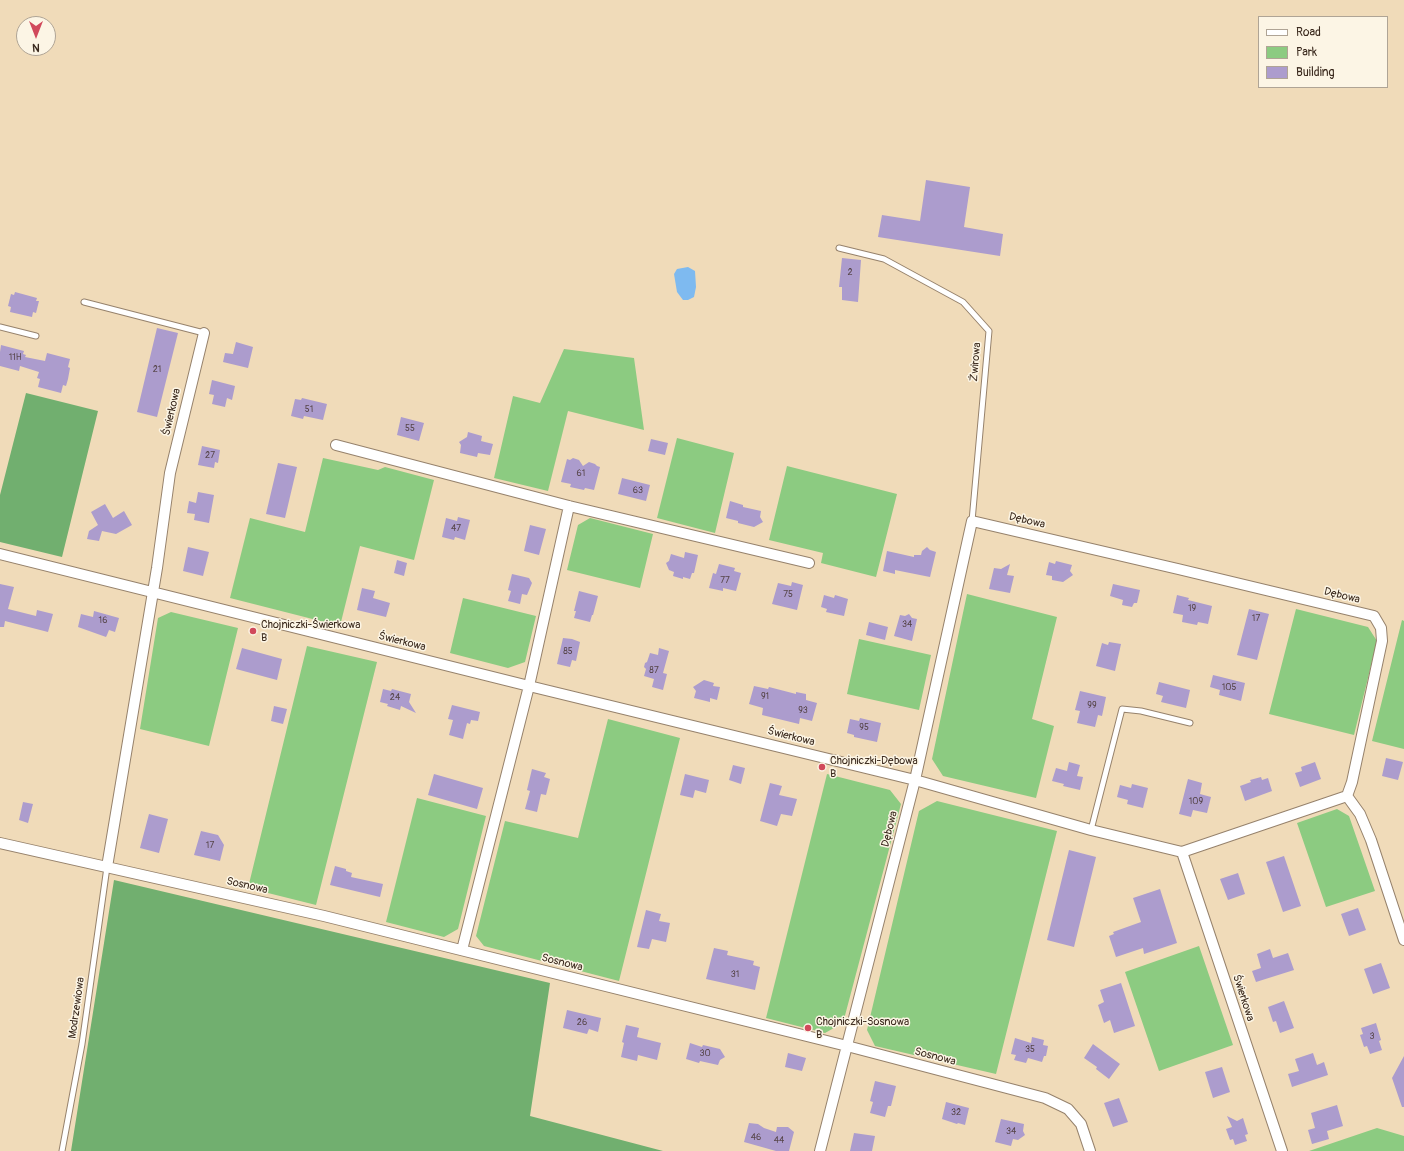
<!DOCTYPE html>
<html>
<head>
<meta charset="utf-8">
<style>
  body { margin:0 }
  #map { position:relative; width:1404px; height:1151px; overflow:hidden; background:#f0dbb9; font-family:Pangolin,sans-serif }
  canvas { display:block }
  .legend { position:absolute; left:1258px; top:16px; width:130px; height:72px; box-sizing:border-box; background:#fcf5e5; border:1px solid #afa495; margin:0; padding:5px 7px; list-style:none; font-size:12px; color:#3b2a1e }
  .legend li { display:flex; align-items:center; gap:8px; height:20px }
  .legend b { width:20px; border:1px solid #afa495 }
  .north { position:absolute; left:16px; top:16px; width:40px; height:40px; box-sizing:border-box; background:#fcf5e5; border:1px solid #afa495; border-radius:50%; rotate:180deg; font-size:11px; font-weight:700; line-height:16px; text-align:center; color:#3b2a1e }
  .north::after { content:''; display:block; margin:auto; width:14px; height:18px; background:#d1495b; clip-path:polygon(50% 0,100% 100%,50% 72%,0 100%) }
</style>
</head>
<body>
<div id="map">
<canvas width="1404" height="1151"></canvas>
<ul class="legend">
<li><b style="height:5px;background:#fff"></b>Road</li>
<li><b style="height:11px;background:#8ccb81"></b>Park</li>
<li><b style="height:11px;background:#ac9ccd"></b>Building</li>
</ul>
<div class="north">N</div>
</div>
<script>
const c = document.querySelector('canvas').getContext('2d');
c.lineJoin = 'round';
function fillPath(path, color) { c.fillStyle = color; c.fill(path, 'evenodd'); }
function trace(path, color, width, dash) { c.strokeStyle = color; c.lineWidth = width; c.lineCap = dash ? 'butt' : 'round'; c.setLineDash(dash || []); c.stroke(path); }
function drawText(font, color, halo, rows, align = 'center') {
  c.font = font + ' Pangolin,sans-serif'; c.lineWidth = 3; c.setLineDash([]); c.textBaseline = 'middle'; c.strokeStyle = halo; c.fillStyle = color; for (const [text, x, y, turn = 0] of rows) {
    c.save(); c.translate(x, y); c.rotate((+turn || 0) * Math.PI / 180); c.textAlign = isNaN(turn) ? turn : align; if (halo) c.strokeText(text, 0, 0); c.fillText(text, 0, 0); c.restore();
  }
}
fillPath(new Path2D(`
  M564,349L634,358L644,430L568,411L548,491L494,478L513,396L540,403Z
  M677,438L734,453L715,533L657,518Z
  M323,458L378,470L385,467L434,480L414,560L360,546L340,626L230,598L250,518L305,532Z
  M787,466L897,494L876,577L821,563L823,553L769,540Z
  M590,518L653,534L640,588L567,570L578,525Z
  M967,594L1057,617L1032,719L1054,726L1036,798L943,776L932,759Z
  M463,598L536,616L525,662L508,668L450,653Z
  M1296,609L1368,627L1377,641L1354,735L1269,714Z
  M171,612L238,628L209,746L140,729L158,618Z
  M1402,620L1404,621V749L1372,741Z
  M859,639L931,655L919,710L847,694Z
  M307,646L377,662L316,905L248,888Z
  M608,719L680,738L619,981L484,946L476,936L505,821L578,838Z
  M827,774L890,790L901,804L843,1023L825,1033L766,1018Z
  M417,798L486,816L458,929L444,937L386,922Z
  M937,801L1057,831L996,1074L875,1046L867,1030L919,811Z
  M1337,809L1349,816L1375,891L1326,907L1297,823Z
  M1199,946L1233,1045L1159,1071L1125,972Z
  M1377,1128L1404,1136V1151H1309Z`), '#8ccb81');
fillPath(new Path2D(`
  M26,393L98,411L62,557L0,542V495Z
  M114,880L550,983L530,1116L663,1151H71Z`), '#71af6f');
fillPath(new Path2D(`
  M688,267L695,271L696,287L694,297L688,300H683L677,292L674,274L677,269Z`), '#7ebaf0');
fillPath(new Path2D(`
  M926,180L970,187L964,227L1003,234L1000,256L878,237L882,215L920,221Z
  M842,258L861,260L858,302L842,300V287H839Z
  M15,292L37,298L36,301H39L36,313L33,312L32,317L10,312L11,307L8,306L11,294L14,295Z
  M157,328L178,333L157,417L137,412Z
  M236,342L253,347L248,368L223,362L225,353L233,354Z
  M1,345L24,351L23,354L26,355L25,357L45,361L47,353L70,359L68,367L70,368L68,379L66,386L63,385L61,393L38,387L40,379L37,378L39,372L20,366L19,371L0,366V352Z
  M212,380L235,386L232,400L227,398L225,407L212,404L214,395L209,394Z
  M302,398L327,404L323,420L304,416L303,419L291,416L295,399L301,400Z
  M401,417L424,423L419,441L397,435Z
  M468,432L482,436L481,441L493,444L490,455L478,453L477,457L460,453L461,445L459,442L467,437Z
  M651,439L668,443L665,455L648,451Z
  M202,446L220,450L218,463L215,462L214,468L198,465Z
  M573,458L579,460L583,466L589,462L595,464L597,466L600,467L594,490L585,488L584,490L570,487L571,484L561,482L567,459L570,460Z
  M278,463L297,467L285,518L266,514Z
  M622,478L650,485L646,501L618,494Z
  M198,492L214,495L209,523L194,520L195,514L187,513L189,501L196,503Z
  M730,501L743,505V507L761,511L760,517L763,522L754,527L738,523V521L726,518Z
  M105,504L113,518L124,511L132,525L116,534L102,531L99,541L87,539L89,531L98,525L91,512Z
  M458,517L470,520L465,540L455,537L454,540L442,537L446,518L457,521Z
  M530,525L546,529L539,555L524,551Z
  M188,547L209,552L203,576L183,571Z
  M927,547L930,550L936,552L930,577L895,570V574L883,571L887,551L914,557V555H921L922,551Z
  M685,552L698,555L694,573H692L690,579L683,577V579L673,576L674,572L669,570L666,563L669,561L671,554L684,558Z
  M397,560L407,563L404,576L394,573Z
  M1056,561L1072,565L1070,571L1073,575L1063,582L1052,580V576L1046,575L1049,562L1055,564Z
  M719,564L735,568L734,571L741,573L736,591L723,588V591L709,588L713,573L716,574Z
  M1010,564L1007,575L1014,576L1010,593L989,589L994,568L1001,569Z
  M512,574L529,578L532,583L527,595L522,594L520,604L508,601L511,591L508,590Z
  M792,582L803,585L797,610L772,604L778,583L791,586Z
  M0,584L14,587L8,609L36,616L37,610L53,614L48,632L5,621L4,627H0Z
  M1113,584L1140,590L1137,603H1134L1132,607L1122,605L1123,600L1110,596Z
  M362,588L375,591L373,598L390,603L386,617L357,610Z
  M579,591L598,596L593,615H592L590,622L574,618L576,611H574Z
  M824,595L834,598L835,595L848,599L844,616L826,612L827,609L821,607Z
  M1177,595L1189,598L1188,600L1212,606L1208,624L1198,622L1197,625L1182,622L1183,615L1173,613Z
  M1249,609L1269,614L1257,660L1237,655Z
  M94,611L119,618L115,632L109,630L107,635L106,637L78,627L81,614L93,617Z
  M909,614L912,618L917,619L912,641L894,636L900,615L905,616Z
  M869,622L888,627L885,640L866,635Z
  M563,638L572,639L580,642L576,661L572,660L570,667L557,664Z
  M1109,642L1121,644L1115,671L1096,666L1102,643L1108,645Z
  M242,648L282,659L277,680L236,669Z
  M659,648L669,651L663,673L667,674L663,690L652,687L654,679L644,676L646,669L644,667L645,663L647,662L650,653L658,655Z
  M1213,675L1245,683L1241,701L1219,695L1220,690L1210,687Z
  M704,680L714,683L713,686L720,687L717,700L710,698V702L694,698L696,691L693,687Z
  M1159,682L1190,690L1186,708L1161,702L1163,696L1156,694Z
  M754,686L768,689L769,687L796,694V692L806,694V700L817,703L812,721L800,718L799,724L762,715L763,708L749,704Z
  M383,689L391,691L392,689L411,694L409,702L416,713L401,706L400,710L387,706L388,704L380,702Z
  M1080,691L1106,697L1102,716L1098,715L1095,727L1077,723L1080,711L1075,710Z
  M452,705L480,712L478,721L471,720L470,724L467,723L463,739L449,735L453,720L448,719Z
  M274,706L287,709L283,724L271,721Z
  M860,718L881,723L877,742L854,737V735L847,733L850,719L859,721Z
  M1386,758L1403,762L1398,780L1382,776Z
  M1069,762L1080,765L1077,776L1083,777L1080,790L1063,786L1064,784L1052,781L1056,768L1067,771Z
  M1315,762L1321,779L1300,787L1295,773L1302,771L1301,767Z
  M733,765L745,768L741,784L729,780Z
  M532,769L546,773L544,777L550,779L546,795L541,794L537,812L525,809L530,791L527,790Z
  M434,774L483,788L477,809L428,795Z
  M685,774L709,780L706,793L695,790L693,798L680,795Z
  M1261,777L1262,780L1268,778L1272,791L1245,801L1240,786L1251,782L1250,780Z
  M1188,779L1202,783L1200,794L1211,797L1207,813L1193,810L1191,817L1179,814Z
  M770,783L782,786L779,795L797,799L792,816L781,814L777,826L760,821Z
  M1132,784L1148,788L1143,808L1127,804L1128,800L1117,797L1120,785L1131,788Z
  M23,802L33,804L28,823L19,820Z
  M149,814L168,819L159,853L140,848Z
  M201,831L218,835L224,845L220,861L194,855Z
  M1069,850L1096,857L1074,947L1047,940Z
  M1284,856L1301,906L1283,912L1266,862Z
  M335,866L346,869V871L352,873L351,877L383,884L380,897L330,885Z
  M1238,873L1245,894L1228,900L1220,879Z
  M1160,889L1177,943L1144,954L1143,948L1116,957L1109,936L1114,934L1113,932L1141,922L1133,898Z
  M1358,908L1366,930L1349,936L1341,914Z
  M646,910L661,914L659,921L670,923L666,942L652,939L649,949L637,947Z
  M714,948L728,951L727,955L754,961L753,965L760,967L755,990L706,979Z
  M1270,949L1273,958L1288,953L1294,970L1256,982L1252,971L1261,968L1257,954Z
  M1381,963L1390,988L1373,994L1364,969Z
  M1121,983L1135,1026L1114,1033L1110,1020L1104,1023L1098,1005L1104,1002L1100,990Z
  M1284,1001L1294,1028L1280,1033L1276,1021L1273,1022L1268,1007Z
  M567,1010L601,1018L598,1032L589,1029L587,1034L563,1028Z
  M1376,1023L1381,1040L1379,1041L1382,1050L1370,1054L1367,1046L1364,1047L1360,1035L1363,1034L1361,1028Z
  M626,1025L639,1028L637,1037L661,1043L657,1060L638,1055L637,1061L621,1057L624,1043L622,1042Z
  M1032,1037L1044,1040L1043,1045L1048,1046L1046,1056H1044L1042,1062L1028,1058L1026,1063L1014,1060L1016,1055L1011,1054L1015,1038L1031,1043Z
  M690,1043L702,1047L703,1045L720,1049L725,1057L720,1060L718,1065L700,1061L699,1063L686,1059Z
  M1093,1044L1120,1064L1109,1079L1096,1069L1097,1067L1084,1058Z
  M788,1053L806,1058L802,1071L785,1067Z
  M1313,1053L1317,1065L1324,1062L1328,1075L1292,1087L1288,1074L1299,1071L1295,1059Z
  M1404,1056V1107H1402L1392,1078Z
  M1222,1067L1230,1092L1213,1098L1205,1072Z
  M875,1081L896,1086L891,1106H888L885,1117L870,1113L873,1102L870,1101Z
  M1119,1098L1128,1122L1113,1127L1104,1103Z
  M946,1102L969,1108L965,1125L958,1123L957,1124L942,1119Z
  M1337,1105L1343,1126L1327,1131L1329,1139L1312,1144L1308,1130L1315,1128L1311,1113Z
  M1227,1116L1237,1121L1243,1118L1248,1134L1245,1135L1247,1141L1235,1145L1233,1139L1230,1140L1226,1129L1232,1127Z
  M1001,1119L1024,1124L1023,1131L1025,1135L1018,1140L1013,1139L1011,1146L995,1142Z
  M749,1123L758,1124L764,1128L776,1132L777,1127H788L794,1132L789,1151H776L744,1142Z
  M854,1133L875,1136L872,1151H850Z`), '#ac9ccd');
const lane = new Path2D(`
  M839,248L884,259L963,302L989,331L972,521
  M84,302L204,333
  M0,327L36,336
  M1091,830L1122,709L1141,711L1190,723
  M62,1151L82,1044L107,867`);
const street = new Path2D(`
  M336,445L569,506L809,563
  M0,554L529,686L915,780L1091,830L1182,852L1282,1151
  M1347,796L1360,814L1371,840L1404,940
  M0,843L324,916L847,1046L1045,1098L1068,1109L1081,1124L1090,1151
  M1182,852L1347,796
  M107,867L157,568L170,473L204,333
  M462,950L529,686L569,506
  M820,1151L915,780L972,521L1178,569L1374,616L1381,628L1382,641L1352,782L1347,796`);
trace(lane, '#96826c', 7);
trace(street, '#96826c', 12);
trace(lane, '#fff', 5);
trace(street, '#fff', 10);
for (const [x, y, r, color] of [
  [253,631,4,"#d1495b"],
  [822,767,4,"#d1495b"],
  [808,1028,4,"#d1495b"]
]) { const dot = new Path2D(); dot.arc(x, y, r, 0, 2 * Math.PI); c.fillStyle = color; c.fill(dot); trace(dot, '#fcf5e5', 1.5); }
drawText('9px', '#57464a', null, [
  ["2",850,273],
  ["11H",15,358],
  ["21",157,370],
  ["51",309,410],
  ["55",410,429],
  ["27",210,456],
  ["61",581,474],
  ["63",638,491],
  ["47",456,529],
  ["77",725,581],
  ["75",788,595],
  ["19",1192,609],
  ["17",1256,619],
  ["16",103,621],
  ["34",907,625],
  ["85",568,652],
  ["87",654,671],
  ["105",1229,688],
  ["91",765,697],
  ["24",395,698],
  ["99",1092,706],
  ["93",803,711],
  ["95",864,728],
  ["109",1196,802],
  ["17",210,846],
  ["31",735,975],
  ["26",582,1023],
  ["3",1372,1037],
  ["35",1030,1050],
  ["30",705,1054],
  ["32",956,1113],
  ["34",1011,1132],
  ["46",756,1138],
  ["44",779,1141]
]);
drawText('11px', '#3b2a1e', '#fcf5e5', [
  ["Żwirowa",976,362,-85],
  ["Świerkowa",172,412,-77],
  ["Dębowa",1027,521,13],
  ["Dębowa",1342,596,14],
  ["Świerkowa",402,642,14],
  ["Świerkowa",791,737,14],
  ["Dębowa",890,829,-76],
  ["Sosnowa",247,886,13],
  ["Sosnowa",562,963,14],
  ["Świerkowa",1243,998,72],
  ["Modrzewiowa",77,1008,-82],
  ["Sosnowa",935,1057,15]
]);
drawText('11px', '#3b2a1e', '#fcf5e5', [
  ["Chojniczki-Świerkowa",261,625],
  ["B",261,638],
  ["Chojniczki-Dębowa",830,761],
  ["B",830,774],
  ["Chojniczki-Sosnowa",816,1022],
  ["B",816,1035]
], 'left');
</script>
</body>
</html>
